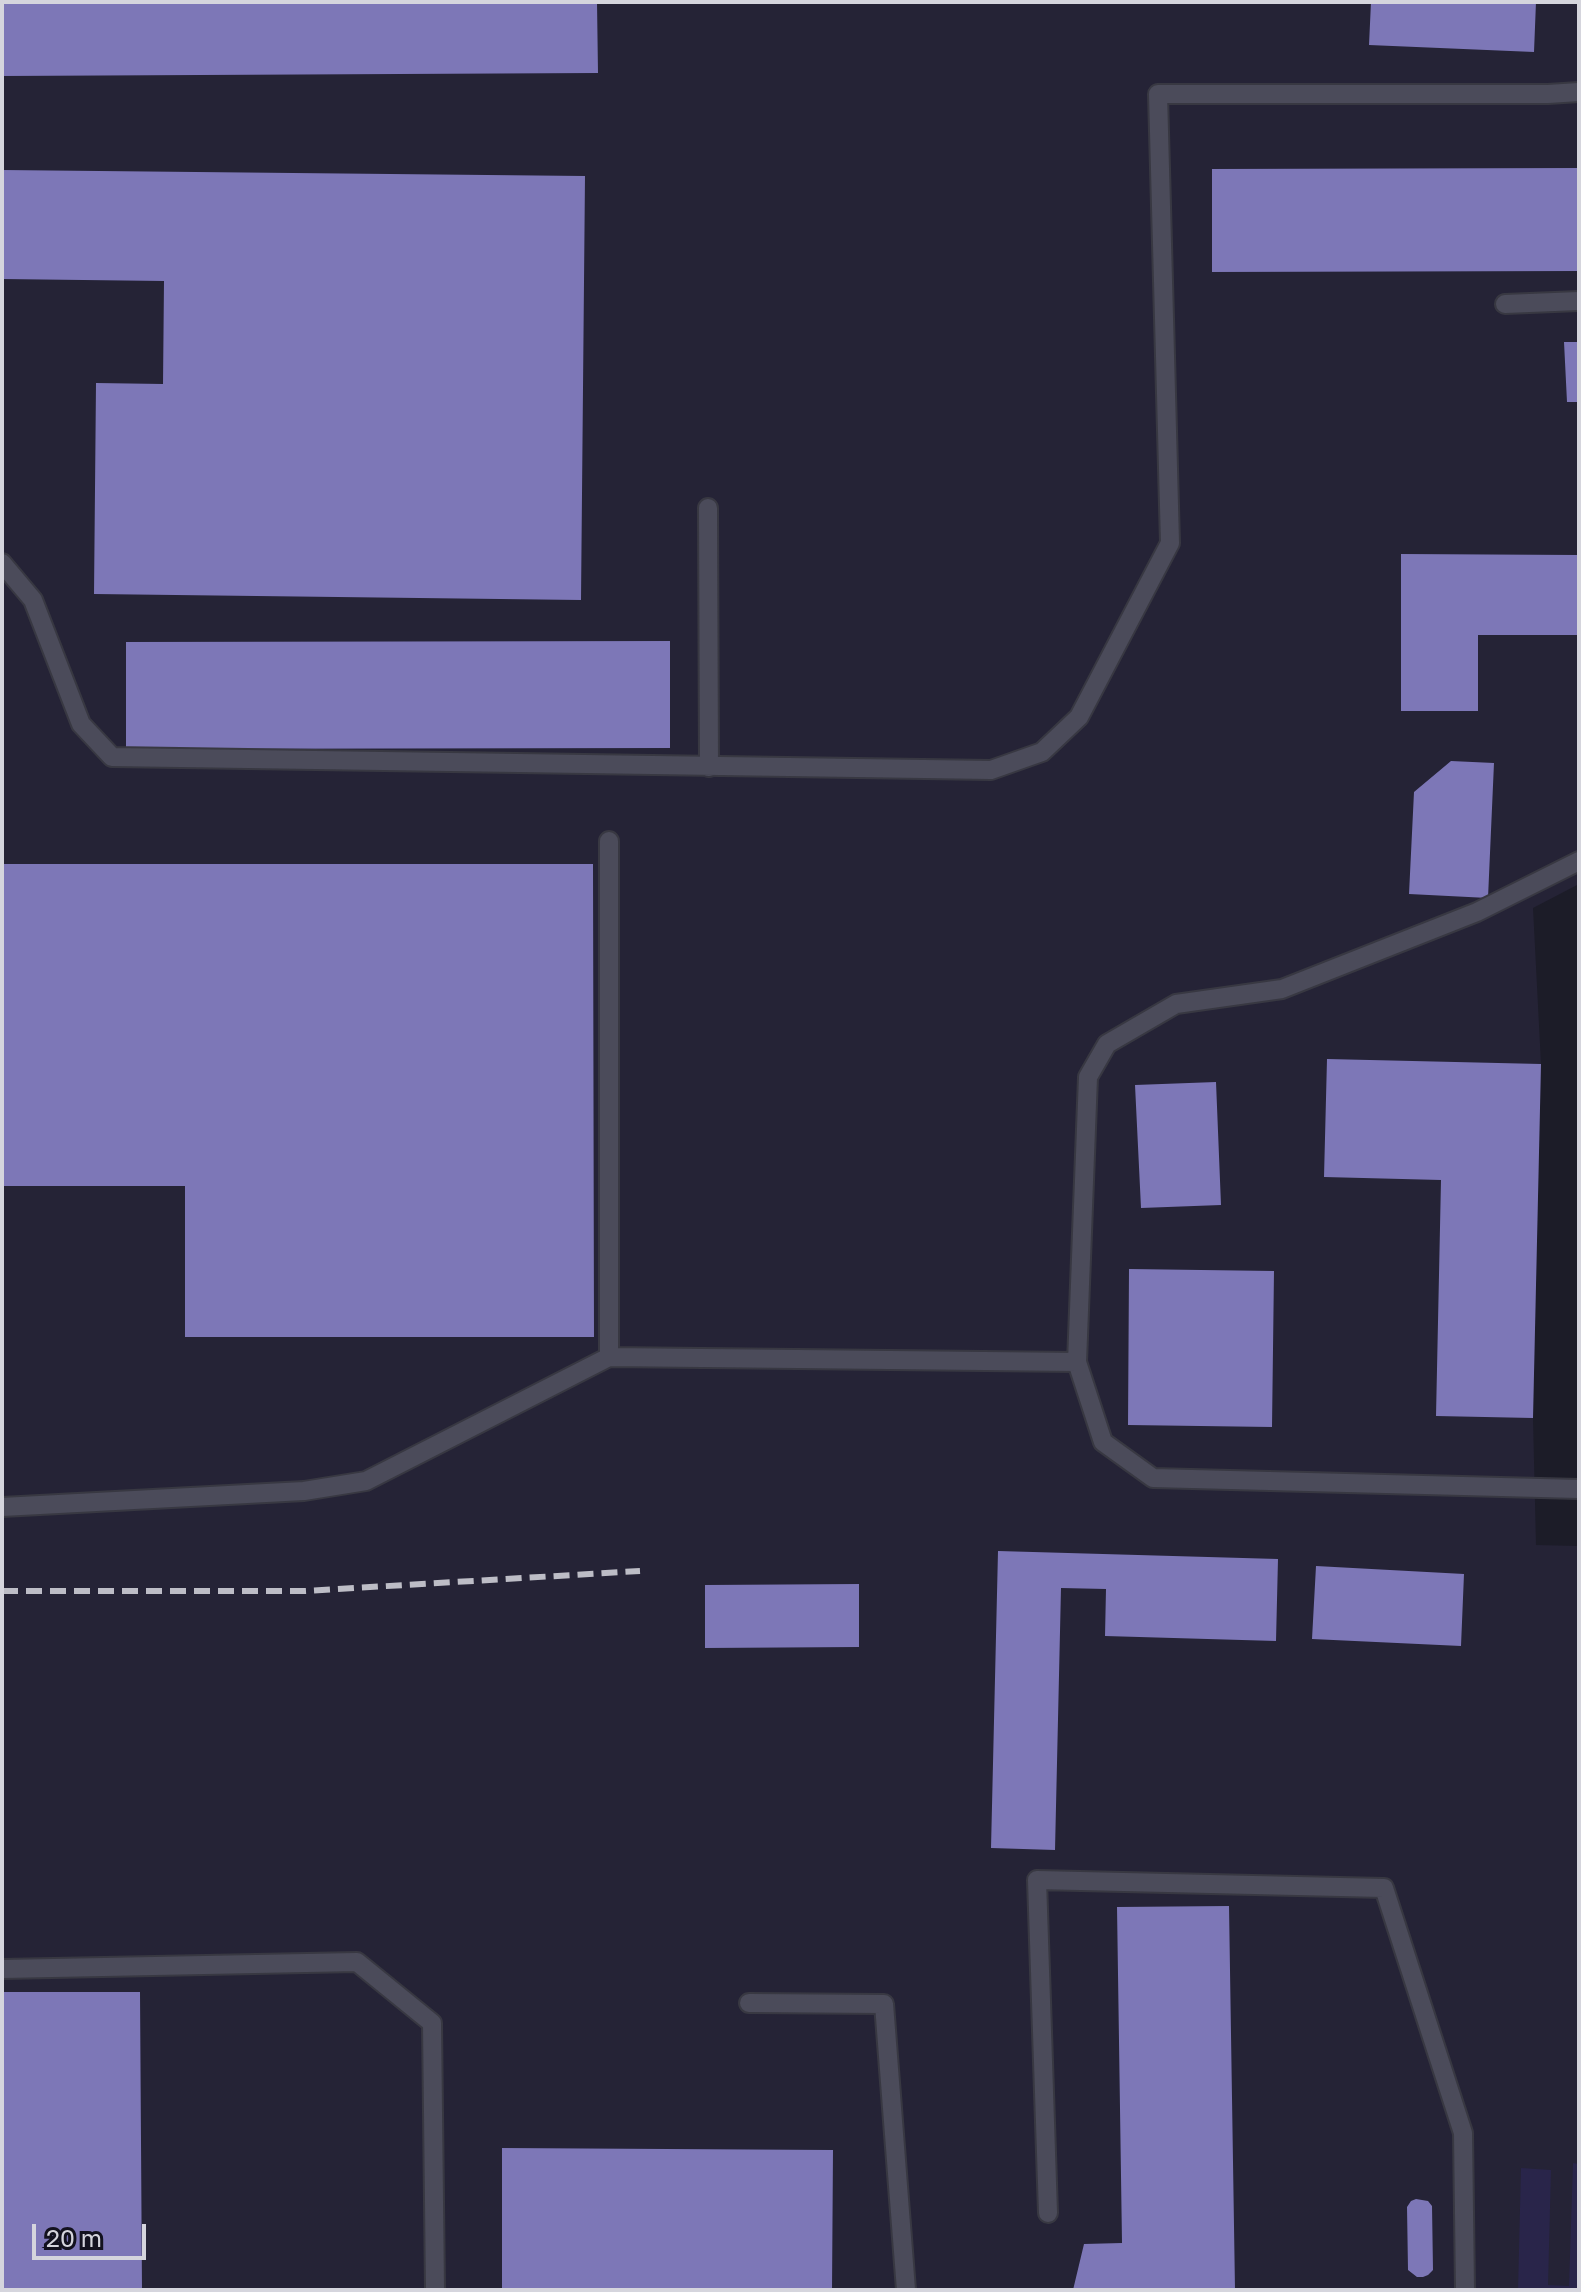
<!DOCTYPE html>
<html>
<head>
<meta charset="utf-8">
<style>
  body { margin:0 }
  #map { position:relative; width:1581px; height:2292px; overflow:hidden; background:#1c1c28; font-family:"Golos Text",sans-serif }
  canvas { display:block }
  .frame { position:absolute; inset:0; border:4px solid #d5d5dd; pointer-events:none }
  .scale { position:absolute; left:32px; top:2224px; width:114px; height:36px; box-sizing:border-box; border:4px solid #d5d5dd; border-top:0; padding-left:10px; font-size:24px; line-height:28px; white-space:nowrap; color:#d5d5dd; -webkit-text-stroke:6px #13121f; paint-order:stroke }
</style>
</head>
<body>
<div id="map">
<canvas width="1581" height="2292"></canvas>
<div class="frame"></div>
<div class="scale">20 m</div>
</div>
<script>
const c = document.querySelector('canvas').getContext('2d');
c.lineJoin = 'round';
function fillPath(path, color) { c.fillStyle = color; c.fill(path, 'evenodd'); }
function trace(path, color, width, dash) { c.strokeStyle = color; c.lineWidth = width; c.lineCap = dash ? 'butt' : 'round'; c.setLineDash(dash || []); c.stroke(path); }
fillPath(new Path2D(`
  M2,2H1579V884L1533,908L1541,1064L1533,1418L1536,1545L1579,1546V2290H2Z`), '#252336');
fillPath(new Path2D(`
  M1573,2163L1579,2164V2290H1518L1521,2168L1551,2170L1548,2285L1569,2286Z`), '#29254a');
fillPath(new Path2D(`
  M2,2H597L598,73L2,76Z
  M1371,2H1536L1534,52L1369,45Z
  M1579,168V271L1212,272V169Z
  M2,170L585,176L581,600L94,594L96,383L163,384L164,281L2,279Z
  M1564,342H1579V402H1567Z
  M1401,554L1579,555V635H1478V711H1401Z
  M670,641V748L126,749V642Z
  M1451,761L1494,763L1488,898L1409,894L1414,792Z
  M2,864H593L594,1337H185V1186H2Z
  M1327,1059L1541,1064L1533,1418L1436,1416L1441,1180L1324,1177Z
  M1216,1082L1221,1205L1141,1208L1135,1085Z
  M1129,1269L1274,1271L1272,1427L1128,1425Z
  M998,1551L1278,1559L1276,1641L1105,1636L1106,1589L1061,1588L1055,1850L991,1848Z
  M1316,1566L1464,1574L1461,1646L1312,1639Z
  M859,1584V1647L705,1648V1585Z
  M1229,1906L1235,2290H1073L1084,2244L1122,2243L1117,1907Z
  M2,1992H140L142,2290H2Z
  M502,2148L833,2150L832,2290H502Z
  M1416,2199L1428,2201L1432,2206L1433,2270L1428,2275L1423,2277H1417L1408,2270L1407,2207L1411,2201Z`), '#7d77b7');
const service = new Path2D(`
  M1505,304L1579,301
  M708,508L709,767
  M2,563L33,600L81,724L112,757L991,770L1042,752L1079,717L1170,543L1158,94H1548L1579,92
  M609,841V1357L1077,1362
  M1579,861L1477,912L1282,989L1176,1004L1107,1044L1088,1077L1077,1362L1103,1442L1153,1478L1579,1489
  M2,1507L304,1491L366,1481L609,1357
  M2,1969L357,1962L432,2023L435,2290
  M749,2003L884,2004L906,2290
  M1048,2213L1037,1880L1384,1888L1463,2133L1465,2290`);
trace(service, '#383842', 22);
trace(service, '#4b4b5a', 18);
trace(new Path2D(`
  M2,1591H304L640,1571`), '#bdbdc6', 6, [16, 8]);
</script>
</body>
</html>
